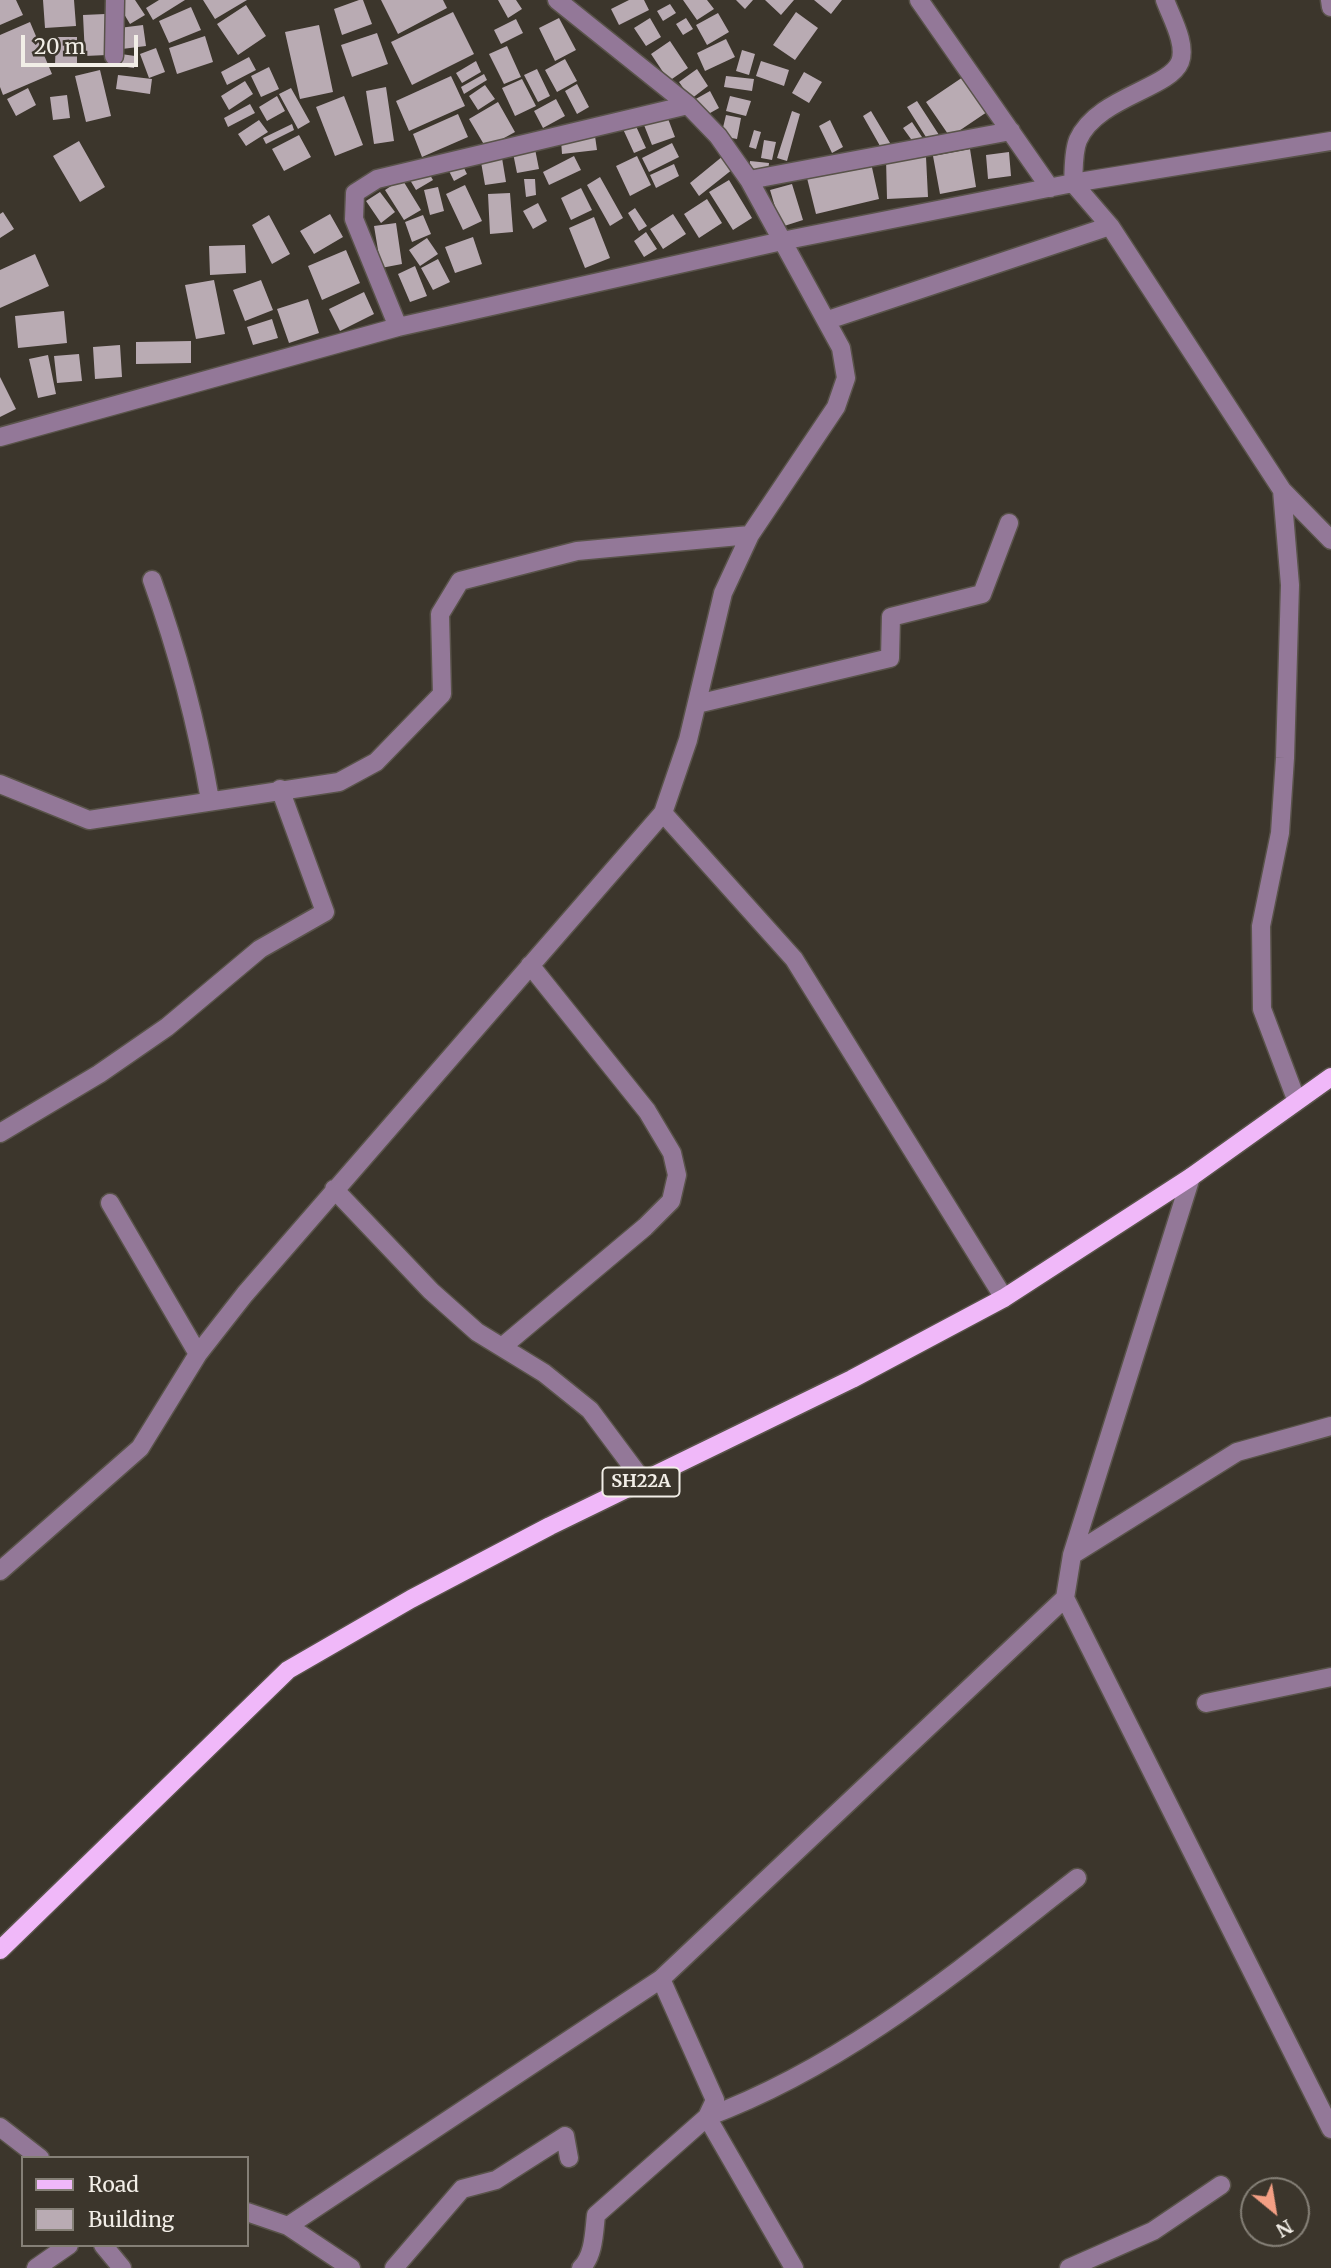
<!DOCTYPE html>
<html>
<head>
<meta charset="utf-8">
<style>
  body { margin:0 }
  #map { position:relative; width:1331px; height:2268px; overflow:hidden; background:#3c362c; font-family:Merriweather,serif }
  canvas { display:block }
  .legend { position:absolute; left:21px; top:2156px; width:228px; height:91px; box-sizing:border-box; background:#3c362c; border:2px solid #858077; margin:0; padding:9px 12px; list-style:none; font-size:21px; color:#f2eee7 }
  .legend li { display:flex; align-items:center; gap:14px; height:35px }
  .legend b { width:35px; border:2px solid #858077 }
  .north { position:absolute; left:1240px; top:2177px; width:70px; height:70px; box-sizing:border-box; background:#3c362c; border:2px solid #858077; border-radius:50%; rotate:150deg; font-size:19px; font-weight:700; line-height:28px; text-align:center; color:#f2eee7 }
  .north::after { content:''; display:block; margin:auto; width:24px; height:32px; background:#f39f84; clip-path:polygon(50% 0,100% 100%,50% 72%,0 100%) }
  .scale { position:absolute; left:21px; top:35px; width:117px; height:32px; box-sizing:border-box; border:4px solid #f2eee7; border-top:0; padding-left:9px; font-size:21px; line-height:24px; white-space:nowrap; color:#f2eee7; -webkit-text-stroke:5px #3c362c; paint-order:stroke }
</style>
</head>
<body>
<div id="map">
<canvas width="1331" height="2268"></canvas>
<ul class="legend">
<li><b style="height:9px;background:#f0b8f9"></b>Road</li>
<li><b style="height:19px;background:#b9abb3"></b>Building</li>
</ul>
<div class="north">N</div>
<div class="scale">20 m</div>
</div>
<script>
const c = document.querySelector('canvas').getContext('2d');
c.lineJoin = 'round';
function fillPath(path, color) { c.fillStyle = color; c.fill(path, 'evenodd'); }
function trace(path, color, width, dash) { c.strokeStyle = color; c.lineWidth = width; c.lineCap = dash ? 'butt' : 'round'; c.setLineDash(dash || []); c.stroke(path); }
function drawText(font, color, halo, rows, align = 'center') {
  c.font = font + ' Merriweather,serif'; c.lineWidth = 7; c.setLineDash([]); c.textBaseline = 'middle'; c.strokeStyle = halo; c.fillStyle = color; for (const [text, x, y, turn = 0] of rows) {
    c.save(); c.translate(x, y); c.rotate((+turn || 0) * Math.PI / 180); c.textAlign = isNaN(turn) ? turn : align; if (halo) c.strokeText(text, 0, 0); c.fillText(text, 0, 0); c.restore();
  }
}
fillPath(new Path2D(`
  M0,0H16L23,15L0,25Z
  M43,0H74L76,26L45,28Z
  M124,0H135L145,15L130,24L118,4Z
  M159,0H185L153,20L146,8Z
  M203,0H247L215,19Z
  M359,0H363L372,24L342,35L334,9Z
  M381,0H443L447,8L398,34Z
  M498,0H516L522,9L508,18Z
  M629,0H644L649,10L619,25L611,9Z
  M683,0H707L714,9L697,20Z
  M736,0H753L745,9Z
  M765,0H794L781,15Z
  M814,0H842L831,14Z
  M670,4L676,13L663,21L657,11Z
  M246,5L266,36L238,55L217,24Z
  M191,7L201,30L169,43L159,21Z
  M453,12L474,54L412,85L391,42Z
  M796,12L818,28L795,60L773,45Z
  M718,13L729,32L707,45L696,25Z
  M105,14L107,55L85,56L83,15Z
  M559,18L576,50L555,61L539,28Z
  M650,18L661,37L646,46L634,28Z
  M686,18L693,29L683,35L676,24Z
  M516,19L523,33L501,44L494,30Z
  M30,22L52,74L3,95L0,87V35Z
  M143,25L146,46L122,49L119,28Z
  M319,25L333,92L300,99L285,32Z
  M377,33L388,64L352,77L341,45Z
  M205,36L213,62L177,74L169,48Z
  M56,37H77V66L55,65Z
  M726,39L735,57L705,71L697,53Z
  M670,41L688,68L669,81L651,54Z
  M507,46L521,77L504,84L489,54Z
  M156,48L165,72L149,78L140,54Z
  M742,50L755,54L749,75L736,71Z
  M121,54L135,56L134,68L120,66Z
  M249,57L256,70L227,85L221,72Z
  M565,59L577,81L557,92L545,70Z
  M476,61L481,72L462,83L456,73Z
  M761,61L789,70L784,86L756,76Z
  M269,67L279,89L261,97L251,76Z
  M537,69L550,96L538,102L524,75Z
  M697,69L708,86L691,99L679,82Z
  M100,70L111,116L86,122L75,76Z
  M804,72L822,82L809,103L792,93Z
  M484,74L487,80L464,94L461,87Z
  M118,75L152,79L150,94L116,89Z
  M451,76L465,106L409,131L396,101Z
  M726,76L754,79L752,91L724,87Z
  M963,77L987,112L950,137L926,102Z
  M522,79L536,106L515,116L502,88Z
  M245,81L253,94L229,110L221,96Z
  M577,84L589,107L577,114L565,91Z
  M485,85L495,99L478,110L469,96Z
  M386,87L394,141L374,144L366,91Z
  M28,88L36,105L16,116L7,99Z
  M291,88L310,122L298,129L279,94Z
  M710,91L719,108L703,117L694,100Z
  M67,95L70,118L53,120L50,97Z
  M277,96L285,111L267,121L259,107Z
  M344,96L363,145L335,156L316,107Z
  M730,96L751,101L746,116L726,111Z
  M556,99L565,116L543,128L534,111Z
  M917,101L941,138L931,145L907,107Z
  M498,102L515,132L486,148L469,119Z
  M250,104L255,113L228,127L224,118Z
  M792,111L800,114L787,161L777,158Z
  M871,111L893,148L884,153L863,116Z
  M458,114L468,137L422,157L413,134Z
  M726,115L741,118L737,139L721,136Z
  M667,116L675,137L652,145L644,125Z
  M259,120L268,132L246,146L238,134Z
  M830,120L843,147L832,153L819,126Z
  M912,122L924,140L916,146L903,128Z
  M292,124L294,130L266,144L263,138Z
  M635,124L646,148L634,153L623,129Z
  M754,130L761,132L756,149L749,147Z
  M299,135L311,157L284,171L272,149Z
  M595,136L597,150L562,154L561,140Z
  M764,140L776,142L772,160L761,158Z
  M79,141L105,187L80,202L53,156Z
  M672,143L679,157L649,172L642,158Z
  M535,149L539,169L517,173L513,153Z
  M970,149L976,187L940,194L933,156Z
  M1009,152L1011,176L988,179L986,155Z
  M574,156L581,170L549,185L543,172Z
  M637,156L651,185L630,196L616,166Z
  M723,156L733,169L699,196L690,183Z
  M926,157L928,197L887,199L886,158Z
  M502,158L506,182L485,185L481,162Z
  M460,160L467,174L454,181L447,167Z
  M750,161L769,163L768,174L749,172Z
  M871,163L879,199L816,214L807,178Z
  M674,164L679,176L656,188L650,175Z
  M427,170L433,180L416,190L410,180Z
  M600,177L623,218L610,226L587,185Z
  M402,179L421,210L404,220L385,190Z
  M524,179H535L536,195L526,197Z
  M729,180L752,218L733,230L709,192Z
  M792,184L803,220L781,227L770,190Z
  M465,185L482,221L463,230L446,194Z
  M438,187L444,211L430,215L424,190Z
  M581,188L592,210L571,220L561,198Z
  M380,192L395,212L381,223L366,201Z
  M510,193L513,232L490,234L488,194Z
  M707,199L722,223L699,238L684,214Z
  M538,203L547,221L533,229L523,211Z
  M635,208L647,226L639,231L628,213Z
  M3,212L14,229L0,238V214Z
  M330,214L343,237L314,254L300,231Z
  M673,214L686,234L663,249L650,229Z
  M269,215L290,254L272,264L252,225Z
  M423,215L431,234L412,242L405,222Z
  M594,217L610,258L585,268L569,228Z
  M396,223L402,264L381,268L374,226Z
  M646,232L657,249L644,257L634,241Z
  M473,237L482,264L455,273L445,247Z
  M427,238L438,254L420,266L409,250Z
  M245,245L246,273L210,275L209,246Z
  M346,250L360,283L322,300L308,266Z
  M35,254L49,286L0,308V270Z
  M438,259L450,282L433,290L421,268Z
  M415,266L427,296L410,302L398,274Z
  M214,280L225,334L196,339L185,285Z
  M261,280L273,310L245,321L233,290Z
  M364,292L374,314L340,331L329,309Z
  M308,299L319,333L289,343L277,309Z
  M64,311L67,343L18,348L15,316Z
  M272,319L278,338L253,345L247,327Z
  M191,341V363L136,364V342Z
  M120,345L122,377L95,379L93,347Z
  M79,354L82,381L57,383L54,356Z
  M48,355L56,394L38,398L29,359Z
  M0,377L16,409L0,417Z`), '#b9abb3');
const minor = new Path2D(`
  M919,0L1050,188
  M1165,0C1171,17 1187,44 1180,62C1169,89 1097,97 1078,140C1073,152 1074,170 1073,183L1110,226L1282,490L1331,540
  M1330,0L1331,7
  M114,56L115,0
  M749,180L1011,131
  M828,320L1110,226
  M398,327L354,219L355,193L377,179L688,105
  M0,437L398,327L782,241L1073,183L1331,141
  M1282,490L1290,585L1285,758L1280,833L1261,926L1262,1009L1296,1099
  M152,580C178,652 197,725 210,800
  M697,704L890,658L891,617L982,594L1009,523
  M0,784L89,820L339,782L376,762L442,694L440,614L460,581L577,551L750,535
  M663,813L794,959L1004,1298
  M0,1133L99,1074L167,1027L260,949L325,912L280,789
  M334,1189L431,1291L477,1332L544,1373L590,1410L643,1481
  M110,1203L198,1354
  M502,1347L645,1227L671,1201L677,1175L672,1153L647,1111L530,965
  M1072,1555L1237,1452L1331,1426
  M0,1571L140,1448L198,1354L245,1294L663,813L688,740L723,593L750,535L836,407L846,378L841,348L749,180L718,136L688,105L557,0
  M1065,1598L1331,2129
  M1206,1703L1331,1677
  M0,2127L40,2158
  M247,2212L288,2226L351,2268
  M288,2226L661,1979L1065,1598L1072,1555L1191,1177
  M103,2245L122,2268
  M36,2268L69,2245
  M394,2268L462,2189L496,2180L565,2136L569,2158
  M581,2268C594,2256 594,2232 596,2215L707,2117L715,2100L661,1979
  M794,2268L707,2117C847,2065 960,1969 1077,1878
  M1069,2268L1153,2231L1221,2185`);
const major = new Path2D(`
  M0,1950L288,1670L411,1599L550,1526L852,1379L1004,1298L1191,1177L1331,1077`);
trace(minor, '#59534a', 21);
trace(major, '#59534a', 21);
trace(minor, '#937898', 18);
trace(major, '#f0b8f9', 18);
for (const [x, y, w] of [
  [641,1482,77]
]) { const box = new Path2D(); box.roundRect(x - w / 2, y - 14.5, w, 29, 5); c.fillStyle = '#3c362c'; c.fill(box); trace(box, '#f2eee7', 2); }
drawText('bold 18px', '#f2eee7', null, [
  ["SH22A",641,1482]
]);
</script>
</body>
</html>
